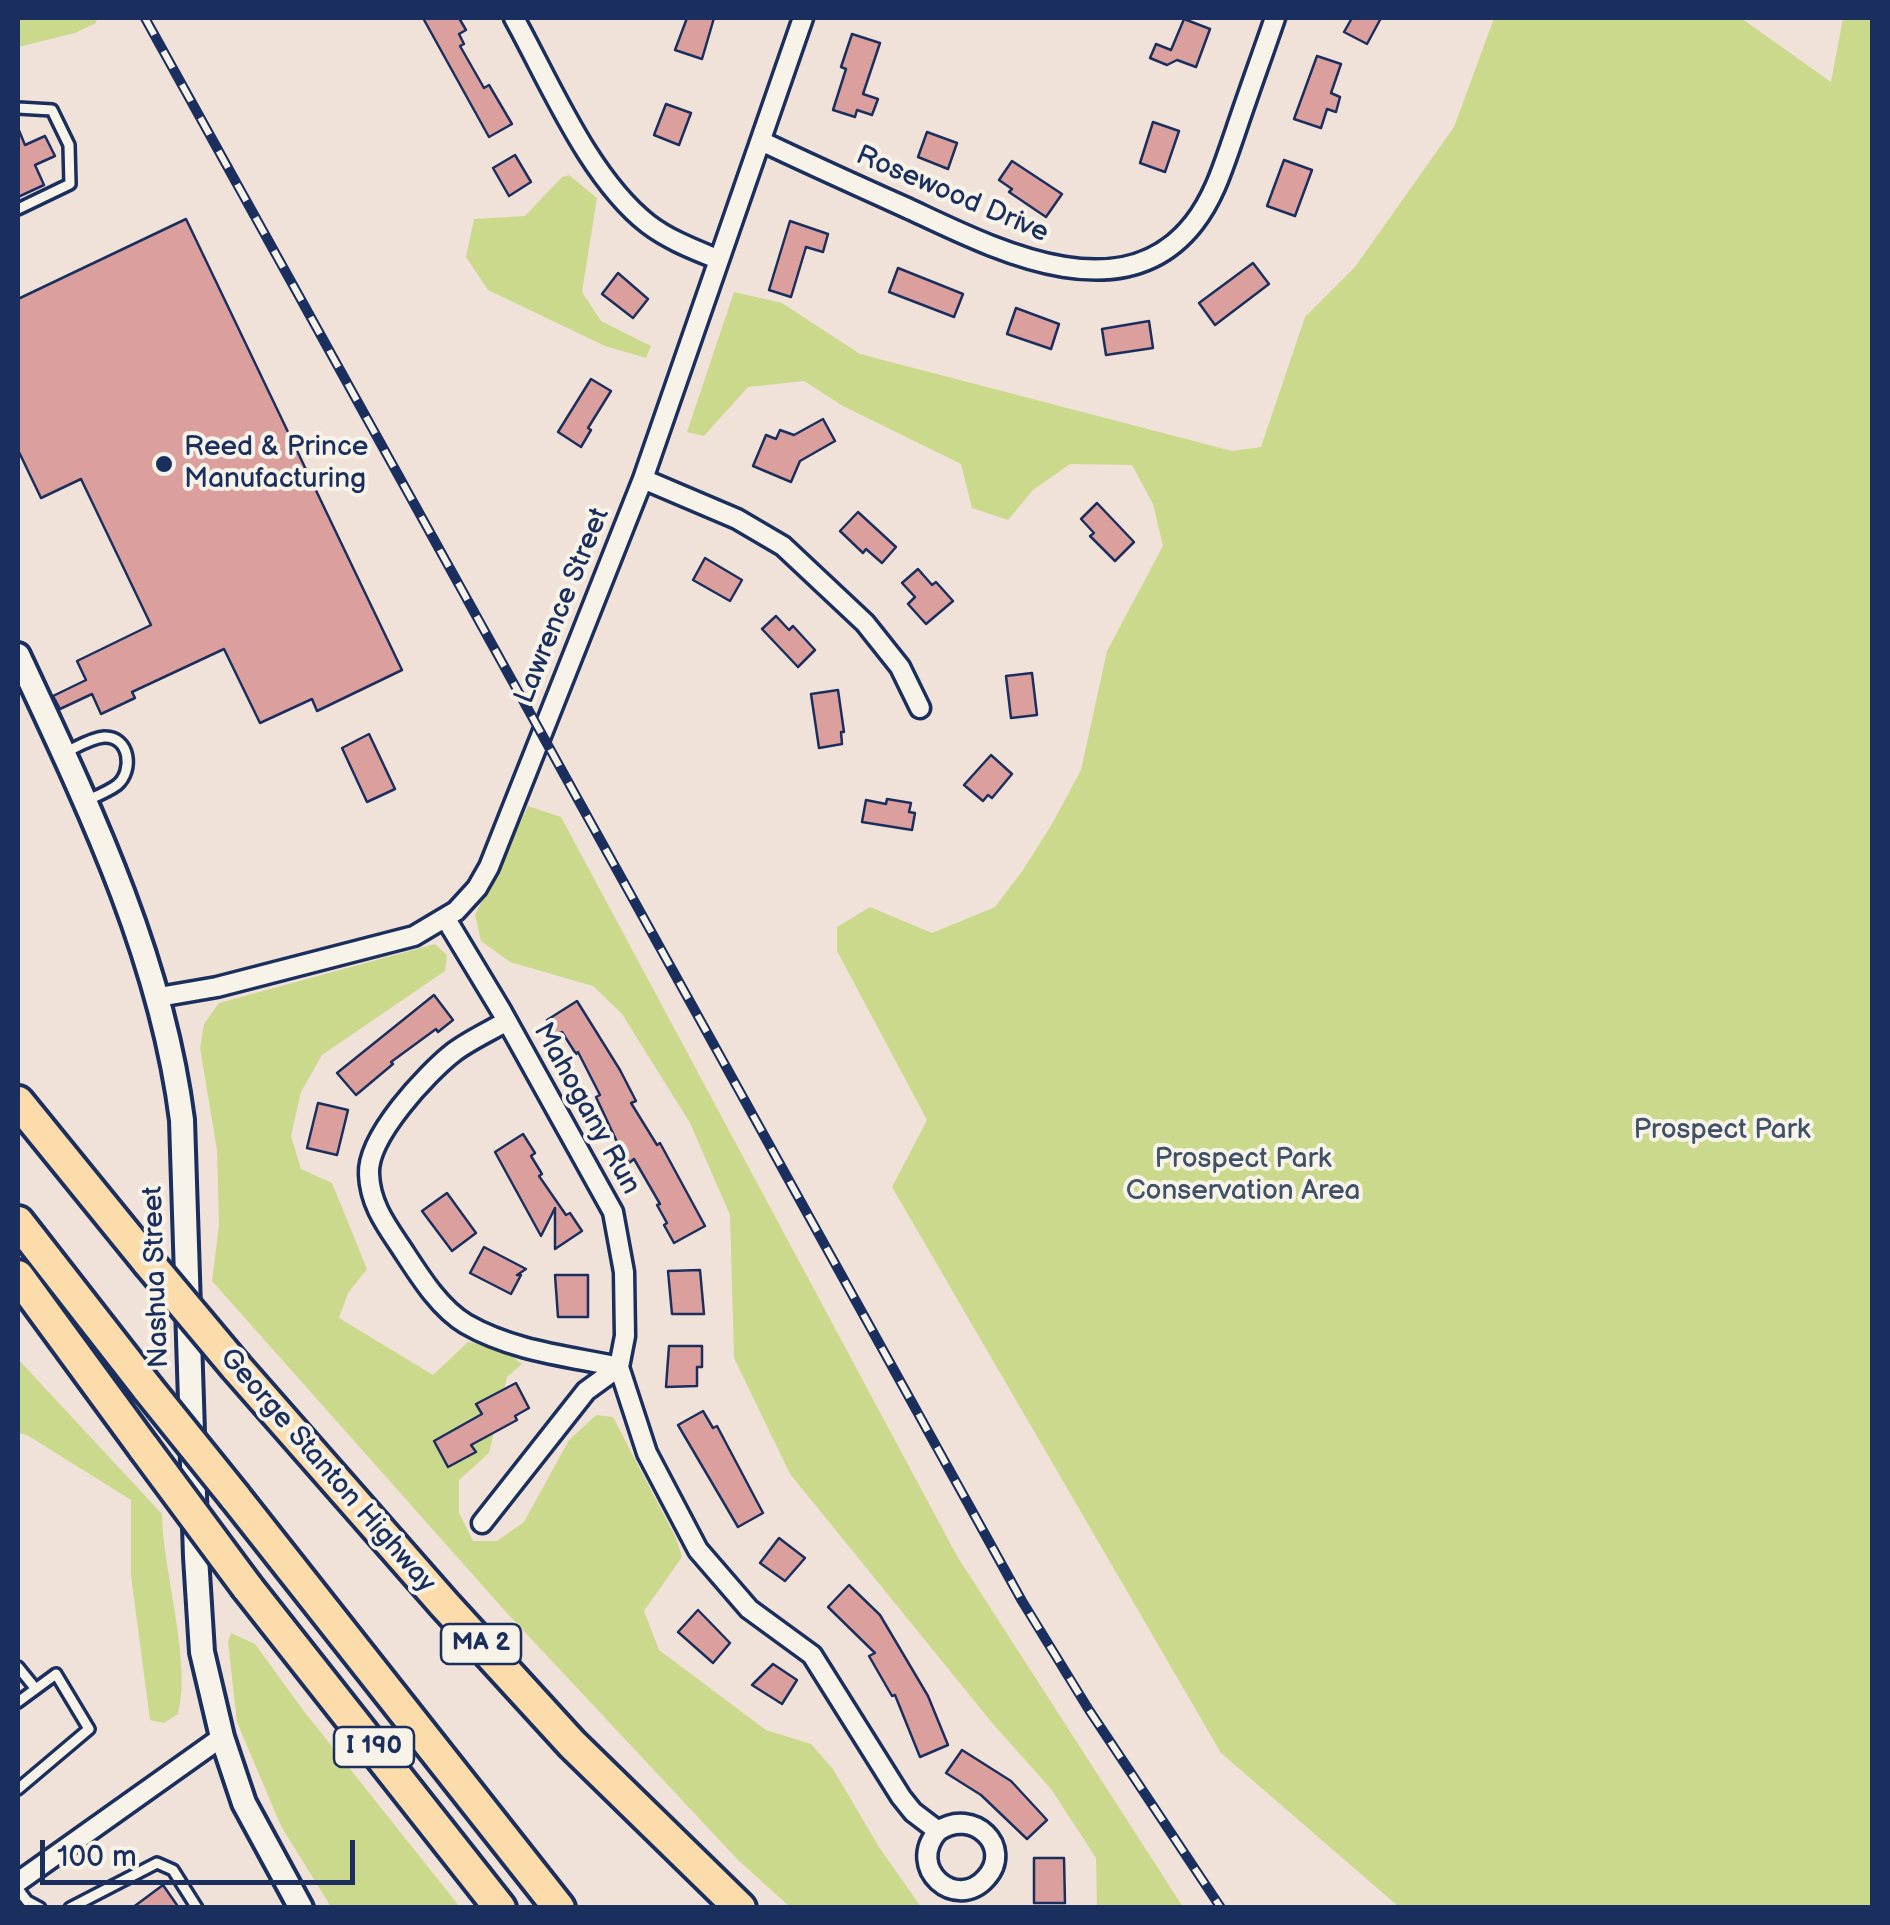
<!DOCTYPE html>
<html>
<head>
<meta charset="utf-8">
<style>
  body { margin:0 }
  #map { position:relative; width:1890px; height:1925px; overflow:hidden; background:#f1e2d9; font-family:"Balsamiq Sans",sans-serif }
  canvas { display:block }
  .frame { position:absolute; inset:0; border:20px solid #1b2f5e; pointer-events:none }
  .scale { position:absolute; left:40px; top:1840px; width:315px; height:45px; box-sizing:border-box; border:5px solid #1b2f5e; border-top:0; padding-left:12px; font-size:30px; line-height:35px; white-space:nowrap; color:#1b2f5e; -webkit-text-stroke:8px #f7f3e8; paint-order:stroke }
</style>
</head>
<body>
<div id="map">
<canvas width="1890" height="1925"></canvas>
<div class="frame"></div>
<div class="scale">100 m</div>
</div>
<script>
const c = document.querySelector('canvas').getContext('2d');
c.lineJoin = 'round';
function fillPath(path, color) { c.fillStyle = color; c.fill(path, 'evenodd'); }
function trace(path, color, width, dash) { c.strokeStyle = color; c.lineWidth = width; c.lineCap = dash ? 'butt' : 'round'; c.setLineDash(dash || []); c.stroke(path); }
function drawText(font, color, halo, rows, align = 'center') {
  c.font = font + ' "Balsamiq Sans",sans-serif'; c.lineWidth = 8; c.setLineDash([]); c.textBaseline = 'middle'; c.strokeStyle = halo; c.fillStyle = color; for (const [text, x, y, turn = 0] of rows) {
    c.save(); c.translate(x, y); c.rotate((+turn || 0) * Math.PI / 180); c.textAlign = isNaN(turn) ? turn : align; if (halo) c.strokeText(text, 0, 0); c.fillText(text, 0, 0); c.restore();
  }
}
fillPath(new Path2D(`
  M18,18H97L96,23L75,33L18,47Z
  M1494,18H1741L1831,82L1843,18H1872V1907H1399L1221,1753L892,1187L927,1120L837,951V927L870,907L932,933L995,907L1023,870L1052,824L1081,770L1107,651L1163,546L1153,504L1132,465L1070,464L1033,490L1008,520L972,508L961,464L843,406L804,381L748,387L704,436L687,432L734,292L782,303L860,354L1232,451L1261,447L1305,317L1355,267L1454,127Z
  M569,175L597,198L582,292L601,321L651,346L646,358L605,346L488,290L466,257L474,219L525,216L562,177Z
  M528,806L561,817L957,1556L1183,1907H1097L1096,1858L1051,1789L993,1724L790,1474L734,1358L730,1215L690,1123L622,1014L593,986L510,962L481,941L475,915Z
  M435,944L447,955L445,971L322,1055L301,1092L291,1136L301,1169L332,1183L367,1269L348,1293L339,1318L433,1375L468,1342L501,1348L522,1364L507,1377L489,1453L459,1480V1513L473,1541H497L524,1522L569,1440L596,1415L613,1417L676,1538L682,1557L644,1611L659,1650L766,1730L811,1744L833,1769L879,1847L921,1907H790L738,1860L506,1612L212,1281L219,1225L217,1150L200,1048L204,1024L219,1003Z
  M18,1359L162,1514C163,1573 192,1662 178,1714L164,1723L150,1720L131,1576V1500L27,1435L18,1433Z
  M231,1633L255,1644L303,1710L460,1907H331L281,1826L237,1722L228,1642Z`), '#cbd98c');
const building = new Path2D(`
  M423,18H459L466,30L459,34L464,44L460,46L484,88L489,85L512,124L489,137Z
  M687,18H714L702,59L675,50Z
  M1352,18H1381L1367,44L1344,32Z
  M1184,19L1210,29L1196,67L1177,60L1167,65L1150,58L1156,44L1171,50Z
  M852,34L880,43L863,94L878,99L872,115L857,110L855,117L833,110L846,69L841,67Z
  M1317,56L1341,64L1331,93L1340,97L1336,112L1327,109L1321,128L1294,119Z
  M666,104L691,113L679,145L654,135Z
  M1153,122L1179,131L1165,172L1140,163Z
  M18,128L25,145L45,136L55,156L35,165L44,185L18,197Z
  M927,132L957,143L948,169L918,157Z
  M515,155L531,182L509,196L493,168Z
  M1284,160L1312,170L1295,216L1267,206Z
  M1012,161L1062,194L1046,217L1009,192L1012,189L999,180Z
  M186,219L402,670L317,711L312,699L260,723L224,649L132,692L135,698L101,714L92,694L60,709L53,696L86,680L77,661L151,625L81,479L41,498L18,450V299Z
  M790,221L828,234L823,252L806,247L791,297L769,290Z
  M1253,263L1269,284L1215,325L1199,303Z
  M898,268L963,294L954,317L889,292Z
  M618,273L648,299L633,318L602,294Z
  M1016,308L1059,324L1051,349L1007,334Z
  M1149,321L1153,348L1106,355L1102,329Z
  M591,379L611,391L588,428L591,430L581,447L558,432Z
  M823,419L835,441L800,461L791,482L753,466L766,435L776,439L780,430L794,435Z
  M1097,503L1134,542L1115,561L1090,536L1094,533L1081,519Z
  M858,512L896,547L882,563L866,549L863,553L840,531Z
  M705,558L742,580L730,601L693,580Z
  M918,569L932,585L936,582L953,601L926,624L908,604L915,597L902,583Z
  M776,616L789,630L793,626L815,650L798,667L762,629Z
  M1032,673L1037,715L1011,718L1006,676Z
  M838,690L844,732H841L842,744L819,748L811,694Z
  M369,734L395,789L367,802L342,748Z
  M991,755L1012,774L992,798L988,795L983,801L964,785Z
  M887,799L911,803L909,812L915,813L912,830L862,822L866,800L886,804Z
  M434,995L453,1020L438,1032L436,1029L391,1062L393,1064L356,1095L337,1073Z
  M577,1001L620,1070L636,1101L631,1103L657,1145L660,1143L705,1226L674,1243L664,1225L667,1223L657,1205L660,1204L634,1159L629,1163L618,1144L596,1097L600,1095L578,1052L576,1054L562,1032L556,1035L547,1020Z
  M318,1103L348,1110L337,1155L307,1148Z
  M523,1134L535,1153L531,1156L542,1174L539,1176L566,1215L570,1213L582,1231L555,1249V1208L541,1236L495,1152Z
  M447,1193L476,1233L452,1251L422,1211Z
  M484,1247L526,1269L517,1275H521L511,1294L470,1273Z
  M700,1270L704,1314H672L668,1271Z
  M555,1275H588V1317H558Z
  M669,1346H702V1367H697V1386L666,1387Z
  M516,1383L529,1408L515,1416L517,1420L471,1445L476,1452L448,1467L434,1441L482,1414L476,1404Z
  M703,1411L713,1428L717,1426L763,1513L738,1527L678,1425Z
  M779,1538L805,1558L785,1581L760,1563Z
  M849,1585L880,1615L928,1696L948,1745L920,1757L895,1695L892,1696L869,1656L875,1653L828,1607Z
  M698,1610L730,1643L713,1663L678,1632Z
  M773,1664L797,1680L782,1704L752,1685Z
  M962,1750L1011,1781L1047,1820L1027,1839L981,1795L946,1773Z
  M1034,1858H1064L1065,1903H1034Z
  M163,1885L179,1908H132Z`);
fillPath(building, '#dba09e');
trace(building, '#1b2f5e', 2.5);
const lane = new Path2D(`
  M18,108L52,110L69,145L70,184L18,209
  M66,752C77,747 91,738 104,737C130,736 134,771 117,785C109,791 97,796 88,800
  M18,1667L35,1688
  M18,1702L56,1674L89,1729L18,1789
  M18,1889L27,1901L40,1908
  M70,1908L157,1863L173,1870L197,1908`);
const street = new Path2D(`
  M514,18C550,83 589,178 648,224C669,240 693,249 717,259
  M761,141C809,164 858,186 907,208C989,246 1121,317 1194,223C1215,196 1224,164 1235,133C1248,94 1262,56 1275,18
  M643,479L737,519L783,546L865,623L900,667L920,708
  M446,919L502,1012L613,1212L624,1272L625,1336L619,1367L647,1453L698,1550L749,1609L812,1655L901,1797L913,1812L938,1831C905,1868 956,1912 986,1878C1014,1847 973,1807 938,1831
  M159,997L217,987L414,936L456,911L477,888L489,867L643,479L803,18
  M507,1021C490,1031 470,1040 454,1052C427,1073 367,1137 369,1174C370,1204 386,1225 402,1249C419,1275 439,1308 466,1324C513,1351 567,1356 619,1367
  M482,1523L586,1391L619,1367
  M18,1882L222,1737`);
const secondary = new Path2D(`
  M18,655C88,805 161,955 182,1120L196,1557L202,1652L222,1737L244,1803L301,1908`);
const highway = new Path2D(`
  M18,1102L148,1262
  M18,1222L148,1389
  M18,1276L144,1448
  M236,1367L444,1604L572,1744L740,1908
  M235,1497L559,1908
  M247,1587L500,1908`);
trace(lane, '#1b2f5e', 16);
trace(street, '#1b2f5e', 25);
trace(secondary, '#1b2f5e', 30);
trace(highway, '#1b2f5e', 38);
trace(lane, '#f7f3e8', 9);
trace(street, '#f7f3e8', 18);
trace(secondary, '#f7f3e8', 22);
trace(highway, '#fddcac', 30);
const rail = new Path2D(`
  M145,18L1022,1601L1089,1710L1221,1908`);
trace(rail, '#1b2f5e', 10);
trace(rail, '#f7f3e8', 6, [19]);
const highwayBridge = new Path2D(`
  M148,1262L236,1367
  M148,1389L235,1497
  M144,1448L247,1587`);
trace(highwayBridge, '#1b2f5e', 38, []);
trace(highwayBridge, '#fddcac', 30);
for (const [x, y, r, color] of [
  [164,464,10,"#1b2f5e"]
]) { const dot = new Path2D(); dot.arc(x, y, r, 0, 2 * Math.PI); c.fillStyle = color; c.fill(dot); trace(dot, '#f7f3e8', 4); }
for (const [x, y, w] of [
  [481,1644,80],
  [374,1747,80]
]) { const box = new Path2D(); box.roundRect(x - w / 2, y - 20, w, 40, 8); c.fillStyle = '#f7f3e8'; c.fill(box); trace(box, '#1b2f5e', 2.5); }
drawText('bold 25px', '#1b2f5e', null, [
  ["MA 2",481,1644],
  ["I 190",374,1747]
]);
drawText('28px', '#1b2f5e', '#f7f3e8', [
  ["Rosewood Drive",952,195,23],
  ["Lawrence Street",563,606,-68],
  ["Mahogany Run",586,1109,61],
  ["Nashua Street",157,1277,-92],
  ["George Stanton Highway",327,1471,49]
]);
drawText('28px', '#1b2f5e', '#f7f3e8', [
  ["Reed & Prince",184,448],
  ["Manufacturing",184,480]
], 'left');
drawText('28px', '#3e5167', '#f7f3e8', [
  ["Prospect Park",1722,1131],
  ["Prospect Park",1243,1160],
  ["Conservation Area",1243,1192]
]);
</script>
</body>
</html>
